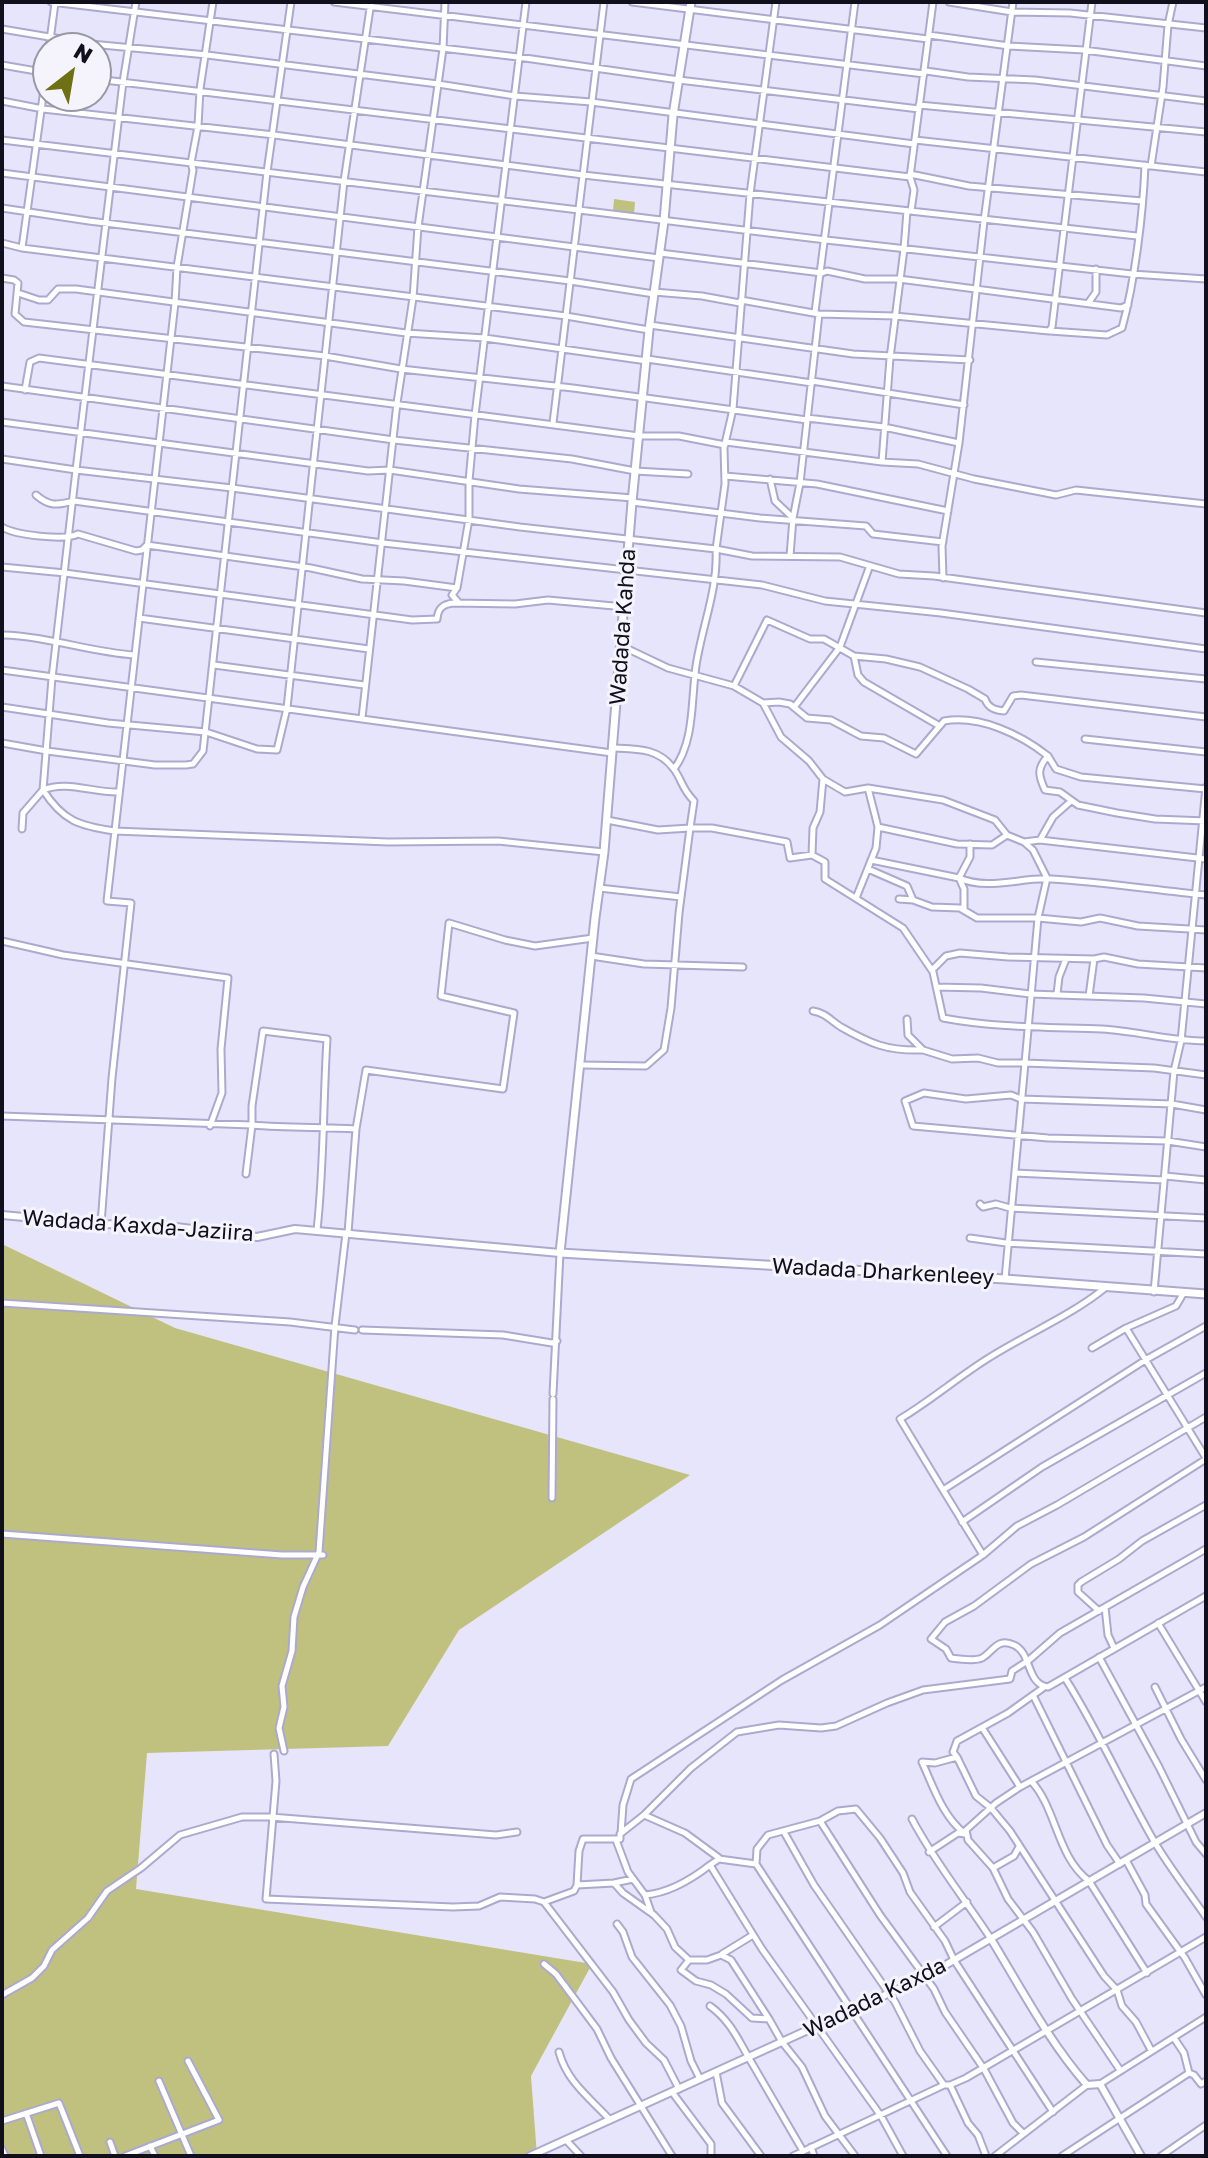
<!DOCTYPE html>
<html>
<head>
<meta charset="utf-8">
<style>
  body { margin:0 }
  #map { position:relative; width:1208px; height:2158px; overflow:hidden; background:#e7e5fc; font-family:"Golos Text",sans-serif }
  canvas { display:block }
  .frame { position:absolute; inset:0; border:4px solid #110f1c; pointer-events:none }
  .north { position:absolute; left:32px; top:32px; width:80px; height:80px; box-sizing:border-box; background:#f5f4fc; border:2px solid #9a98a2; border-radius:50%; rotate:31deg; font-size:22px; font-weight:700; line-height:32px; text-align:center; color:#110f1c }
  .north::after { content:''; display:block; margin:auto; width:28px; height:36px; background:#6f7013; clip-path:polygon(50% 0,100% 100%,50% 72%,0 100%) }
</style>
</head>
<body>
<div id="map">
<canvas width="1208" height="2158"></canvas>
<div class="frame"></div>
<div class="north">N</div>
</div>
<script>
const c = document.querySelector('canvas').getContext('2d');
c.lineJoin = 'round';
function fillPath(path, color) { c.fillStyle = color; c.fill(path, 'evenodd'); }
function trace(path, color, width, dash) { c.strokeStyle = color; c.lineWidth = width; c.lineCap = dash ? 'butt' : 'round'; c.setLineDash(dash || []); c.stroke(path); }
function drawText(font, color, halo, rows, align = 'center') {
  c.font = font + ' "Golos Text",sans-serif'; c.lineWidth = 6; c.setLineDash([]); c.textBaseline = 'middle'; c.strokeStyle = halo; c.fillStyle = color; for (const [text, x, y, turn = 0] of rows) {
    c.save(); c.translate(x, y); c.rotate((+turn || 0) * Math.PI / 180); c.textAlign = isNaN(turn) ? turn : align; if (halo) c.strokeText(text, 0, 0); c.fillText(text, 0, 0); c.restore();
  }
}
fillPath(new Path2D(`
  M614,199L635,202L634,214L613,211Z
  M2,1244L175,1328L690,1475L459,1630L388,1746L147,1753L136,1889L592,1964L531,2076L537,2156H2Z`), '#c0c17f');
const minor = new Path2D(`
  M51,2L518,57L679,80L919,109
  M334,2L924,74
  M632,2L928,39
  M949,2L1012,12L1070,13L1206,28
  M2,29L91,44L207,55L438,84L515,96L591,102L914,144
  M929,35L1009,46L1084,50L1206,66
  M49,48L55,3
  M2,65L48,73
  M926,71L968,77L1035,80L1206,101
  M96,79L910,177
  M2,101L43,109L274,135L583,175L1137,236
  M919,105L1206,132
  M2,140L826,240L1132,274L1206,279
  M915,140L1206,172
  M1151,166L1163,87L1168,25L1173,2
  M2,173L659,258
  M910,174L969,186L1142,201
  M2,208L89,221L570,281L654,294
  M911,211L914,190L910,177L933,2
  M2,243L22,248L566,316L649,330
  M22,248L48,60
  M660,253L822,273L827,271L865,279H899L1121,308L1128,305
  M2,278L14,280L18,283L15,314L24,322L325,356L401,369L573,388L807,420
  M654,292L702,296L740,303
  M18,293L39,300H48L58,289H76L406,333L485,338L647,361
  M741,300L819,314L895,316L1049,331L1052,327L1092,2
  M1089,302L1096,292V269
  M815,312L855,2
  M650,325L853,354L970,360
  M1050,331L1107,335L1122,328C1135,281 1143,214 1145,165
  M647,359L812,383
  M812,381L964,405
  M2,386L394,440L572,459L635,471L688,474
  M25,390L30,362L39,358L639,436H679L725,445
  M807,418L884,427L959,443
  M2,422L368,471L390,470L519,489L633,498
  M553,423L604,2
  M726,442L882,462L918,464L974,479L1056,495L1076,490L1206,504
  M2,459L76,470L232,488L520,527L716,549L725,484L724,448L733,409L750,194L776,2
  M882,462L890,358L904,249L907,211
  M725,476L817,484L948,511
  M770,479L775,501L793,518L790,556
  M36,495C50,507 57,505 74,501L383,543L762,585L825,601L941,613L1206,649
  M632,502L760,518L866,526L873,534L943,542
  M793,518L800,483L819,314
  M2,527C15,535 65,541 78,534L136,551L142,550L147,545L311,568L362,579L404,581L457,588L452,595L459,603
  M2,567L65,573L412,620L437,619C438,608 443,604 454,603L515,604L548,600L625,607
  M943,578L942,546L959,443L984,221L1013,2
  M457,588L469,519V481L475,415L526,2
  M139,618L369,649
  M2,635C47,636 90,652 134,655
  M621,643L628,649L668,668L734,686L763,703L779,702L790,704L807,718L831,720L861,736L884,738L916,754L944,721C980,715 1020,734 1048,756C1037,768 1038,775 1045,790L1060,792L1078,805L1117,813L1155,819L1206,821
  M854,656L858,675L864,682L938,725
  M1036,662L1206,679
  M214,665L364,685
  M2,670L612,753
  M734,686L767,620L810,639H824L854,656L886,659L920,667L968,689L985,699C988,708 995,710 1004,711L1013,696L1021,695L1206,717
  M763,703L781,737L809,761L823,779L845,792L868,788L943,800L995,820L1007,835L1024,842L1033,850L1047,878L1038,918L1025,1063L1154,1068L1206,1075
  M795,706L840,647L869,568
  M2,707L108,723L206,732L257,749L277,750L287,708L344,181L371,2
  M362,718L397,403L413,298L418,227L443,49L445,2
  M1085,739L1206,752
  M2,743L47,751L155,765H186L193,764L203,751L267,172L291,2
  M614,748C637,749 658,748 673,768C682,779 681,788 694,801L690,828H712L787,842L790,858L812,855L825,862V879L903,928L933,972L943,1018C996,1028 1048,1027 1102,1029C1137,1031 1171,1041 1206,1041
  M1048,756L1056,769L1081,777L1206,789
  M674,769C695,741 691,699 696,666C702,626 718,590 716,549L752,556L840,557L899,574L934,576L1206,613
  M119,792C93,793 67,780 43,790C63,821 79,826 115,831L388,842L498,841L604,852
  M878,827L957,844L992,845L1007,835
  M22,829L23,813L43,790L52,678L76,470L123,82L136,2
  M1040,840L1206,859
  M1024,842L1040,840L1053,817L1070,802
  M970,844V857L959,878C989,891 1021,877 1051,879C1103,882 1154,890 1206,895
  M812,855L813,828L820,812L823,779
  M871,860L959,878L964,889V909
  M868,869L907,886L913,900L899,899
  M599,888L681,897
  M856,898L876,848L878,827L868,788
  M913,900L932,907L960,908L977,918H1038L1081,922L1100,918L1138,926L1206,930
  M2,941L63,955L228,978L221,1049L222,1093L210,1126
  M591,956L644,964L743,967
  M932,970L946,956L960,953L1008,957L1094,959
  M936,987L981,988L1030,994L1144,998L1206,1004
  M1057,994L1059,977L1066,959
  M1089,996L1094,959L1104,957L1138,964L1206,968
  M813,1011C826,1013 831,1021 841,1027C871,1044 887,1051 922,1050
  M907,1019L908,1035L923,1050L952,1059L978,1058L998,1063H1025L1005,1279
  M581,1065L646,1066L664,1050L671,1008L679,913L690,828L658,830L607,820
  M1206,1110L1172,1104L1021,1099L1011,1095L966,1099L924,1093L905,1101L913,1126L1048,1138L1168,1141L1206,1147
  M2,1116L252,1125L246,1174
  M1015,1173L1164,1180
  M1165,1176L1206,1180
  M980,1204L983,1207L996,1204L1010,1208L1206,1218
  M101,1224L112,1078L131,903L107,901L175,303L177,267L193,170L191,163L198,126L200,89L213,2
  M317,1230C324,1167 323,1103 327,1039L263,1031L252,1106V1125C287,1128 322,1127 356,1129L366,1070L503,1089L514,1013L441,996L449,923L505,940L535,946L593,938
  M348,1233L356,1129
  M970,1238L1006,1243L1206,1254
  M1105,1288C1069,1317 1026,1334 987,1359C957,1378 930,1401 900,1419L943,1490L1147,1359L1206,1326
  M1154,1292L1174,1071L1181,1041L1206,787
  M2,1303L290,1322L355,1330
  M1126,1328L1206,1458
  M362,1330L503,1335L552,1343L557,1341
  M1092,1348L1126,1328L1176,1306L1183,1294
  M553,1394L560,1253
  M1206,1459L1084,1537L1031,1564L974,1606L945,1622L931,1639L946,1649L951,1658C958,1659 976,1661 982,1658C993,1652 997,1637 1014,1645C1032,1653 1026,1684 1048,1687L1206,1596
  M943,1490L983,1555
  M552,1498L553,1399
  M962,1522L1042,1467L1206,1373
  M2,1534L282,1555H323
  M1105,1607L1108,1635L1114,1648
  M1099,1611L1078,1592V1585L1081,1582L1119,1559L1142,1541L1206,1505
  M1158,1623L1206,1702
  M1099,1657L1159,1767L1196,1842L1206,1854
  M1065,1678C1098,1730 1123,1787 1154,1841C1169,1867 1189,1892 1206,1917
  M1155,1687L1181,1739L1206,1780
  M1033,1695L1107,1845L1120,1864
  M983,1729L1020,1787
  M284,1751L279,1728L284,1707L282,1686L292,1651L294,1617L303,1587L319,1552L335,1326L346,1233
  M274,1754L276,1781L266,1899L453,1907L479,1906L500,1897L535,1899L544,1902L613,1992L629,2020L646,2043L664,2060L679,2089
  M957,1757L953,1752L957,1741L1008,1713L1043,1688L1042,1686
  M1032,1782C1057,1810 1057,1857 1089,1881L1147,1973
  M644,1815L685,1833L719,1858
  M912,1819C934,1861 965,1899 991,1939
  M820,1821L838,1811L856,1809L880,1838L903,1873L910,1892L945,1941L954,1960L1053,2112
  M784,1832L814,1885L895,2002L920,2051L944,2085
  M621,1833L623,1805L631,1779L782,1680L880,1625L983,1555L1017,1526L1057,1505L1206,1417
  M616,1840L628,1872L645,1895
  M929,1852L958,1833L965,1834C942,1815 934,1788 922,1762L935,1763L957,1757L976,1796L991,1808L1010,1831L1104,1976L1117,1990L1122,2006L1136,2022L1151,2050
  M1126,1860L1145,1895L1146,1904L1185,1958L1206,1995
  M756,1864L757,1849L768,1835L820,1821L880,1915L934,1989L945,2012L984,2069L1013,2123L1023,2133
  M993,1868L1014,1856L1019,1847
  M614,1883L633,1879
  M544,1902L574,1891L577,1885
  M651,1912L645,1895C668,1893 692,1879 710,1865
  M617,1924L623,1932L632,1957L670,2005L681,2026L691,2061L700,2079
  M934,1927L967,1902
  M722,1954L753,1935
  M689,1960L681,1970L696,1981L711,1985L726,1994L752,2018L769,2019L782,2042L802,2067L825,2116L855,2156
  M544,1964L556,1974L597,2029L611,2058L672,2156
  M2,1995L32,1978L44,1966L52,1950L88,1918L107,1891L141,1868L180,1835L242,1817H271L496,1835L517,1832
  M710,2006C732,2022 739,2042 753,2065C770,2094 786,2122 803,2151
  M769,2019L731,1960L721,1955L707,1960H689L675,1947L667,1929L654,1915L623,1893L614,1883L577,1885L579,1851L583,1839H620V1834L644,1815L691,1768L737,1732L779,1725L821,1728L836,1726L887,1703L923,1690L1010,1679L1012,1671L1029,1660L1060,1633L1206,1549
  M1174,2038L1184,2053L1189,2073L1194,2075L1201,2084L1206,2081
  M559,2052C567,2082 590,2098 610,2120
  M1120,2070L1072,1999L1033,1932L1008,1899L993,1868L968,1840L966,1830L996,1803L1020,1787L1206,1687
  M716,2072L722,2103L761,2156
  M159,2081L191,2156
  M1100,2084L1206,2017
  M950,2085L968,2123L978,2135L986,2156
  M672,2092L711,2144V2156
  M26,2113L41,2156
  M2,2121L59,2103L80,2156
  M566,2140L581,2156
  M110,2142L115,2156
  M150,2146L155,2156
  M811,2147L814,2156
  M2,2149L5,2156
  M125,2156L219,2120L188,2061
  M793,2156L944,2085H950L966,2078L1206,1937
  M903,2156L881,2116L762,1949L710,1865L719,1859L756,1864L947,2156
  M995,2156L1087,2085
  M1062,2156L1189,2073
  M1161,2156L1206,2125`);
const tertiary = new Path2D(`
  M2,1215L101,1224L168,1226L257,1237L295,1229L560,1253
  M991,1939C1021,1988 1049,2042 1087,2085L1100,2084L1141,2156
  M530,2156L925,1977L1206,1813`);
const secondary = new Path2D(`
  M691,2L673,115L664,221L649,330L632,502L604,852L595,918L560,1253L1005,1279L1206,1294`);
trace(minor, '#aca9ce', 9);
trace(tertiary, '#aca9ce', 10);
trace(secondary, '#aca9ce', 11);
trace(minor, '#fff', 5);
trace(tertiary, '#fff', 6);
trace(secondary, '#fff', 7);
drawText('22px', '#110f1c', '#f5f4fc', [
  ["Wadada Kahda",623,627,-86],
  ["Wadada Kaxda-Jaziira",138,1226,4],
  ["Wadada Dharkenleey",883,1272,3],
  ["Wadada Kaxda",875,1998,-26]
]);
</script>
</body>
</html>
